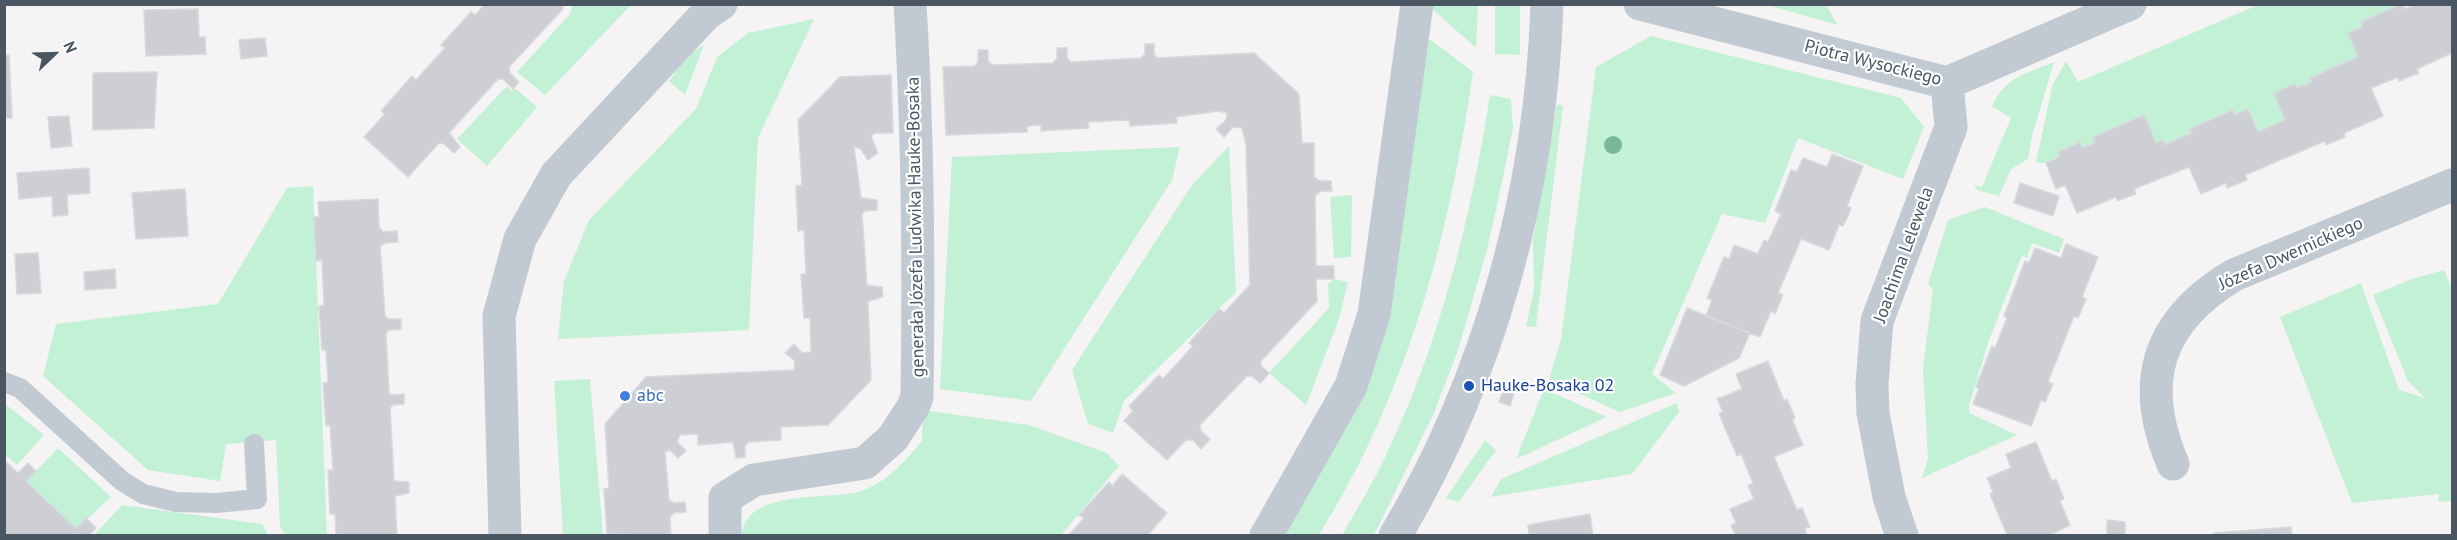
<!DOCTYPE html>
<html>
<head>
<meta charset="utf-8">
<style>
  body { margin:0 }
  #map { position:relative; width:2457px; height:540px; overflow:hidden; background:#f5f3f3; font-family:"PT Sans",sans-serif }
  canvas { display:block }
  .frame { position:absolute; inset:0; border:6px solid #4a5661; pointer-events:none }
  .north { position:absolute; left:24px; top:24px; width:60px; height:60px; -webkit-text-stroke:4px #fff; paint-order:stroke; rotate:67deg; font-size:16px; font-weight:700; line-height:24px; text-align:center; color:#4a5661 }
  .north::after { content:''; display:block; margin:auto; width:21px; height:27px; background:#4a5661; clip-path:polygon(50% 0,100% 100%,50% 72%,0 100%) }
</style>
</head>
<body>
<div id="map">
<canvas width="2457" height="540"></canvas>
<div class="frame"></div>
<div class="north">N</div>
</div>
<script>
const c = document.querySelector('canvas').getContext('2d');
c.lineJoin = 'round';
function fillPath(path, color) { c.fillStyle = color; c.fill(path, 'evenodd'); }
function trace(path, color, width, dash) { c.strokeStyle = color; c.lineWidth = width; c.lineCap = dash ? 'butt' : 'round'; c.setLineDash(dash || []); c.stroke(path); }
function drawText(font, color, halo, rows, align = 'center') {
  c.font = font + ' "PT Sans",sans-serif'; c.lineWidth = 4.5; c.setLineDash([]); c.textBaseline = 'middle'; c.strokeStyle = halo; c.fillStyle = color; for (const [text, x, y, turn = 0] of rows) {
    c.save(); c.translate(x, y); c.rotate((+turn || 0) * Math.PI / 180); c.textAlign = isNaN(turn) ? turn : align; if (halo) c.strokeText(text, 0, 0); c.fillText(text, 0, 0); c.restore();
  }
}
fillPath(new Path2D(`
  M1431,4L1478,5L1476,48L1430,7Z
  M573,5H631L545,95L517,72L570,14Z
  M1495,5H1520V55L1495,54Z
  M1767,5H1826L1838,25Z
  M2258,5H2402L2361,22L2363,27L2348,33L2358,57L2310,78L2312,82L2297,88L2295,84L2275,93L2285,120L2258,132L2248,109L2235,115L2232,110L2191,128L2192,133L2165,145L2156,143L2143,116L2093,136L2095,143L2082,148L2079,142L2058,152L2060,157L2046,163H2036L2052,87L2066,61L2078,82Z
  M814,19L758,138L749,330L558,339L564,281L589,220L696,109L717,57L748,33Z
  M1651,36L1901,98L1924,127L1903,179L1798,138L1765,223L1722,214L1652,374L1676,393L1620,412L1549,380L1561,339L1596,67Z
  M1431,40L1473,72C1449,238 1408,392 1319,535L1285,536L1352,415L1425,41Z
  M704,45L685,95L669,81C679,67 688,53 704,45Z
  M2054,62L2032,136L2028,159L2011,169L1999,196L1977,190L1974,185L1982,187L2011,118L1992,106C2006,76 2026,74 2054,62Z
  M507,86L511,91L516,89L537,107L487,166L457,139Z
  M1490,95L1511,99L1513,127L1502,182L1487,250L1457,353L1433,415L1376,531L1373,535H1342C1357,509 1373,483 1386,455C1440,343 1471,217 1490,95Z
  M1557,105H1563L1536,327L1526,326L1534,290L1533,240Z
  M1229,146L1236,292L1124,401L1113,433L1088,424L1072,370L1192,185Z
  M1180,147L1172,180L1031,401L940,389L952,157Z
  M313,186L327,535H285L280,526L276,440L226,444L220,481L148,470L43,376L56,324L218,304L287,188Z
  M1352,195L1351,257L1334,258L1330,197Z
  M1985,207L2064,239L2059,253L2032,243L2027,258L2022,255L1988,343L1969,406V413L2017,435L1922,478L1928,459L1923,368L1933,290L1928,284L1948,220Z
  M2444,270L2452,289V501L2438,502L2439,494L2352,503L2280,317L2361,283L2399,390L2425,398L2408,381L2373,295L2412,279Z
  M1334,279L1348,282L1339,319L1306,405L1269,373L1329,308L1328,284Z
  M590,379L603,535H563L554,381Z
  M1544,389L1607,417L1516,459Z
  M4,403L44,435L17,465L5,454Z
  M1677,403L1679,412L1632,474L1491,497L1501,479Z
  M923,410L1029,425L1107,453L1119,466L1061,535L742,536C743,489 828,500 858,492C886,484 904,462 922,441Z
  M1485,440L1496,450L1459,502L1446,498Z
  M58,448L111,497L76,529L26,481Z
  M122,505L262,524L268,535H94Z`), '#c3f1d5');
const building = new Path2D(`
  M485,4H563V9L509,67L510,73L519,82L513,89L503,79H498L449,133L460,147L454,153L444,144L439,143L408,177L364,137L385,114L381,111L412,76L416,80L445,48L441,45L471,12L475,15Z
  M2402,4L2405,9L2416,4H2452V53L2417,69L2419,73L2399,81L2398,77L2371,88L2383,116L2344,133L2345,137L2326,145L2325,141L2245,175L2247,180L2227,188L2226,183L2201,194L2189,167L2134,189L2136,194L2127,197L2118,201L2116,197L2077,213L2065,185L2056,189L2046,163L2060,157L2058,152L2080,142L2082,148L2095,143L2093,137L2144,115L2156,143L2163,140L2165,145L2192,133L2190,129L2233,110L2235,115L2248,109L2258,132L2285,120L2274,93L2295,84L2297,88L2312,82L2310,78L2358,57L2348,33L2363,27L2361,22Z
  M198,9L199,37H205L206,54L146,56L144,10Z
  M265,38L267,56L241,59L239,40Z
  M1145,44H1154V54L1157,58L1254,53L1299,94L1302,143H1314V177L1320,181H1331L1332,191H1321L1315,196L1316,266H1334V279H1316L1317,301L1261,361V366L1269,373L1265,378L1260,383L1252,376H1247L1200,425L1201,431L1210,439L1201,449L1193,440H1186L1167,460L1124,421L1133,411L1129,406L1159,375L1163,379L1193,346L1189,343L1219,309L1224,313L1250,285L1246,144L1242,128L1233,127L1224,137L1216,129L1226,120L1227,113L1219,111L1176,117L1177,123L1130,126L1129,120L1088,122L1089,128L1041,131V125L1027,126V132L946,135L943,67L975,66L978,62V50H988V61L992,65L1053,63L1057,58V48H1067V58L1071,62L1141,58L1145,54Z
  M4,55H9L12,118H4Z
  M157,72L154,128L93,130V73Z
  M891,75L893,133H875L871,136L878,153L868,160L861,149L854,147L861,198L877,200V210L865,211L862,214L867,285L882,287L883,297L868,301L871,380L828,425L781,427V440L748,442L745,446V457L736,458L733,442L698,445V434L680,435L677,442L686,451L678,458L670,450L665,452L669,500L674,503L685,502L686,512L674,513L670,517L671,536L607,534L604,489L609,488L605,424L646,377L794,370L795,361L785,353L794,344L802,353L811,352L810,318H804L801,274H806L804,230L798,231L796,186L802,185L798,120L840,77Z
  M69,116L72,146L51,148L48,117Z
  M1832,154L1863,166L1847,206L1851,208L1847,218L1843,226L1839,225L1829,250L1801,239L1778,293L1783,295L1775,314L1771,311L1760,337L1706,316L1712,300L1707,298L1724,257L1729,259L1734,245L1758,254L1764,240L1768,242L1781,214L1775,211L1791,170L1797,172L1803,158L1827,167Z
  M89,168L90,193L67,195L68,215L53,216L52,196L19,199L17,173Z
  M2020,183L2059,196L2053,216L2014,203Z
  M185,189L188,236L136,239L132,193Z
  M378,199L379,227L383,232L397,231L398,242L385,243L380,246L385,316L388,319H401V329L389,330L386,333L389,393L392,395L404,394V404L393,405L390,408L394,481L409,482V493L395,496L397,536H336L335,514H330L328,470H333L330,425L326,426L323,383L328,382L326,350H322L319,306L324,305L322,260L316,261L314,217H319L318,202Z
  M2066,244L2098,257L2082,297L2086,299L2078,318L2074,316L2048,382L2053,384L2045,402L2041,400L2031,426L1973,404L1979,388L1976,387L1992,346L1995,348L2007,318L2004,316L2025,261L2029,263L2035,248L2061,258Z
  M38,253L41,293L17,294L15,254Z
  M115,269L116,288L85,290L84,272Z
  M1687,308L1750,333L1739,358L1684,386L1660,375Z
  M1768,361L1784,401L1787,399L1795,418L1792,419L1803,445L1774,457L1797,510L1802,508L1810,527L1805,528L1807,536H1736L1731,525L1736,523L1730,509L1754,499L1748,486L1753,483L1741,454L1737,456L1719,414L1723,412L1717,399L1742,389L1736,374Z
  M1507,380L1517,384L1510,406L1499,402Z
  M2036,442L2052,481L2056,479L2064,499L2060,501L2070,525L2048,536L2007,535L1990,494L1993,492L1987,478L2011,468L2006,454Z
  M4,460L18,473L28,463L36,471L26,481L76,529L86,518L96,528L89,536H4Z
  M1122,474L1167,513L1147,536H1068L1084,518L1079,515L1109,482L1112,486Z
  M1590,514L1593,536H1529L1528,525Z
  M2107,520L2125,522V536H2107Z
  M2291,527L2292,536H2214V533Z`);
fillPath(building, '#cdcfd5');
trace(building, '#d7d9de', 1.5);
trace(new Path2D(`
  M4,382L20,388L122,481L143,494L176,502L216,503L257,499L254,444`), '#c1cad2', 20);
trace(new Path2D(`
  M1640,4L1947,83L2130,4
  M2173,464C2138,382 2157,321 2234,275L2452,185
  M505,536L499,316L520,239L556,175L707,13L721,4
  M725,536V498L754,480L865,463L893,438L913,407L917,397C919,265 918,135 910,4
  M1266,536L1351,386L1374,314L1417,4
  M1395,536C1490,377 1541,189 1547,4
  M1902,536L1889,497L1873,413L1872,384L1877,321L1951,127L1947,83`), '#c1cad2', 33);
c.fillStyle = '#7bb799';
for (const [x, y] of [
  [1613,145]
]) { c.beginPath(); c.arc(x, y, 9, 0, 2 * Math.PI); c.fill(); }
for (const [x, y, r, color] of [
  [1469,386,6,"#1a4fb4"],
  [625,396,6,"#3f7fe0"]
]) { const dot = new Path2D(); dot.arc(x, y, r, 0, 2 * Math.PI); c.fillStyle = color; c.fill(dot); trace(dot, '#fff', 2); }
drawText('18px', '#4a5661', '#fff', [
  ["Piotra Wysockiego",1873,63,14],
  ["generała Józefa Ludwika Hauke-Bosaka",916,227,-91],
  ["Józefa Dwernickiego",2291,254,-24],
  ["Joachima Lelewela",1904,255,-70]
]);
drawText('18px', '#164399', '#fff', [
  ["Hauke-Bosaka 02",1481,386]
], 'left');
drawText('18px', '#366cbe', '#fff', [
  ["abc",637,396]
], 'left');
</script>
</body>
</html>
